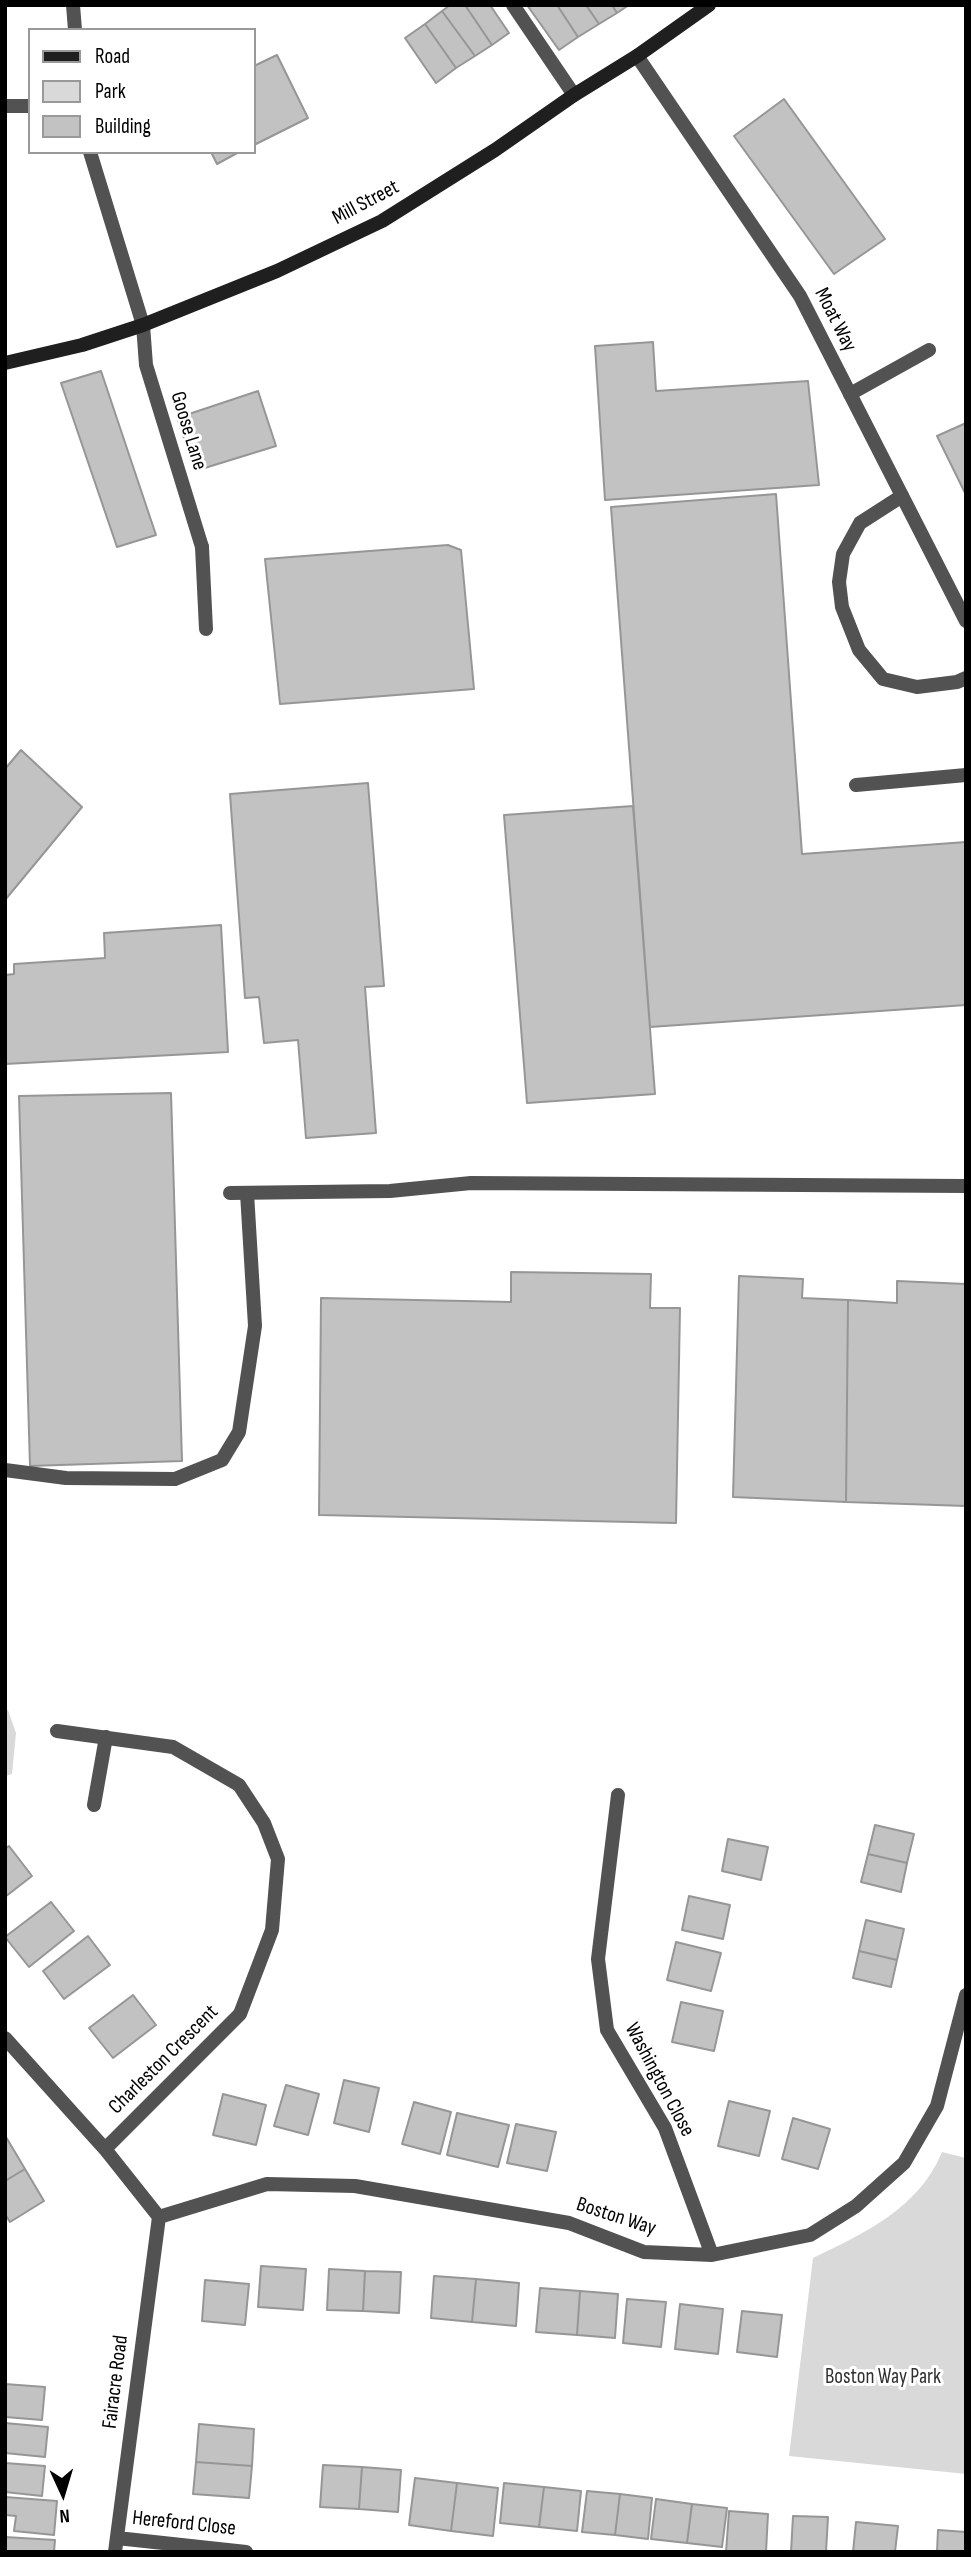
<!DOCTYPE html>
<html>
<head>
<meta charset="utf-8">
<style>
  body { margin:0 }
  #map { position:relative; width:971px; height:2557px; overflow:hidden; background:#fff; font-family:"Sofia Sans Condensed",sans-serif }
  canvas { display:block }
  .frame { position:absolute; inset:0; border:7px solid #000; pointer-events:none }
  .legend { position:absolute; left:28px; top:28px; width:228px; height:126px; box-sizing:border-box; background:#fff; border:2px solid #999; margin:0; padding:9px 12px; list-style:none; font-size:21px; color:#000 }
  .legend li { display:flex; align-items:center; gap:14px; height:35px }
  .legend b { width:35px; border:2px solid #999 }
  .north { position:absolute; left:28px; top:2459px; width:70px; height:70px; -webkit-text-stroke:5px #fff; paint-order:stroke; rotate:176deg; font-size:19px; font-weight:700; line-height:28px; text-align:center; color:#000 }
  .north::after { content:''; display:block; margin:auto; width:24px; height:32px; background:#000; clip-path:polygon(50% 0,100% 100%,50% 72%,0 100%) }
</style>
</head>
<body>
<div id="map">
<canvas width="971" height="2557"></canvas>
<div class="frame"></div>
<ul class="legend">
<li><b style="height:9px;background:#1f1f1f"></b>Road</li>
<li><b style="height:19px;background:#d9d9d9"></b>Park</li>
<li><b style="height:19px;background:#c2c2c2"></b>Building</li>
</ul>
<div class="north">N</div>
</div>
<script>
const c = document.querySelector('canvas').getContext('2d');
c.lineJoin = 'round';
function fillPath(path, color) { c.fillStyle = color; c.fill(path, 'evenodd'); }
function trace(path, color, width, dash) { c.strokeStyle = color; c.lineWidth = width; c.lineCap = dash ? 'butt' : 'round'; c.setLineDash(dash || []); c.stroke(path); }
function drawText(font, color, halo, rows, align = 'center') {
  c.font = font + ' "Sofia Sans Condensed",sans-serif'; c.lineWidth = 6; c.setLineDash([]); c.textBaseline = 'middle'; c.strokeStyle = halo; c.fillStyle = color; for (const [text, x, y, turn = 0] of rows) {
    c.save(); c.translate(x, y); c.rotate((+turn || 0) * Math.PI / 180); c.textAlign = isNaN(turn) ? turn : align; if (halo) c.strokeText(text, 0, 0); c.fillText(text, 0, 0); c.restore();
  }
}
fillPath(new Path2D(`
  M5,1709L8,1710L16,1733L12,1774L5,1776Z
  M942,2152L966,2158V2474L789,2456L813,2258C865,2233 919,2208 942,2152Z`), '#d9d9d9');
const building = new Path2D(`
  M450,5H465L492,45L475,56L442,11Z
  M465,5H490L509,33L492,45Z
  M527,5H557L578,37L559,50Z
  M557,5H586L599,24L578,37Z
  M586,5H612L617,13L599,24Z
  M612,5H629L617,13Z
  M442,11L475,56L456,68L425,24Z
  M425,24L456,68L436,83L405,38Z
  M277,55L308,118L254,145V66Z
  M784,99L885,239L834,274L734,136Z
  M211,152H239L217,164Z
  M653,342L656,391L808,381L819,485L605,500L595,346Z
  M101,371L156,535L117,547L61,383Z
  M258,391L276,446L195,471L177,418Z
  M966,423V495L937,436Z
  M776,494L802,854L966,842V1005L650,1027L611,507Z
  M448,545L461,550L474,689L280,704L265,559Z
  M21,750L82,807L5,900V769Z
  M368,783L384,986L365,987L376,1133L306,1138L298,1040L264,1043L259,997L245,998L230,794Z
  M633,806L655,1094L527,1103L504,815Z
  M221,925L228,1052L5,1064V975L14,974V964L105,958L104,933Z
  M171,1093L182,1461L30,1466L19,1096Z
  M511,1272L651,1274L650,1308H680L676,1523L319,1515L321,1298L511,1302Z
  M739,1276L803,1279L802,1298L848,1300L846,1502L733,1497Z
  M897,1281L966,1284V1506L846,1502L848,1300L897,1303Z
  M875,1825L914,1834L907,1863L868,1854Z
  M728,1839L768,1847L761,1880L722,1871Z
  M9,1846L32,1876L5,1897V1849Z
  M868,1854L907,1863L901,1892L861,1882Z
  M689,1896L730,1905L723,1939L682,1930Z
  M51,1902L74,1931L29,1967L5,1937Z
  M866,1920L904,1929L897,1960L859,1951Z
  M88,1936L110,1965L64,1999L43,1971Z
  M676,1942L721,1953L711,1991L667,1980Z
  M859,1951L897,1960L891,1987L853,1978Z
  M133,1995L156,2025L113,2058L89,2028Z
  M681,2002L723,2011L714,2051L672,2042Z
  M344,2080L379,2088L369,2132L334,2123Z
  M286,2085L319,2094L308,2135L274,2126Z
  M223,2094L266,2105L256,2145L213,2135Z
  M729,2101L770,2111L759,2156L718,2146Z
  M414,2102L451,2112L440,2154L402,2144Z
  M457,2113L509,2125L498,2167L447,2155Z
  M793,2118L830,2129L818,2169L782,2159Z
  M516,2124L556,2132L547,2171L507,2163Z
  M6,2137L25,2169L5,2181V2138Z
  M25,2169L44,2201L10,2222L5,2214V2181Z
  M261,2266L306,2269L303,2310L258,2307Z
  M329,2269L365,2271L363,2311L327,2310Z
  M365,2271L401,2272L399,2313L363,2311Z
  M434,2276L476,2279L472,2322L431,2318Z
  M476,2279L519,2283L516,2326L472,2322Z
  M205,2280L249,2284L245,2325L202,2321Z
  M540,2288L580,2291L577,2335L536,2332Z
  M580,2291L618,2294L615,2338L577,2335Z
  M627,2299L666,2302L661,2347L623,2343Z
  M680,2304L723,2309L718,2354L675,2349Z
  M742,2311L782,2315L777,2357L737,2352Z
  M5,2384L45,2387L42,2420L5,2417Z
  M5,2423L48,2427L45,2457L5,2453Z
  M199,2424L254,2429L252,2466L196,2462Z
  M196,2462L252,2466L249,2498L193,2494Z
  M5,2463L45,2466L42,2496L5,2492Z
  M323,2465L362,2467L359,2509L320,2507Z
  M362,2467L401,2470L398,2512L359,2509Z
  M415,2478L457,2483L451,2531L409,2525Z
  M457,2483L498,2488L493,2536L451,2531Z
  M504,2483L544,2487L539,2527L500,2523Z
  M544,2487L581,2491L577,2531L539,2527Z
  M587,2491L620,2494L615,2535L582,2532Z
  M620,2494L652,2498L648,2539L615,2535Z
  M5,2497L57,2501L54,2535L14,2531L16,2516L5,2515Z
  M656,2499L692,2504L687,2543L651,2539Z
  M692,2504L727,2508L722,2547L687,2543Z
  M729,2511L768,2514L766,2552H726Z
  M793,2516L828,2517L826,2552H791Z
  M856,2522L898,2526L895,2552H853Z
  M938,2530L966,2532V2552H937Z
  M5,2537L55,2540L54,2552H5Z`);
fillPath(building, '#c2c2c2');
trace(building, '#969696', 2);
trace(new Path2D(`
  M513,5L574,95
  M850,394L929,350
  M902,496L860,523L843,554L839,582L842,607L859,650L883,679L917,687L957,682L966,678
  M202,547L206,629
  M856,785L966,775
  M5,1470L66,1478L175,1479L222,1460L239,1432L255,1326L247,1193`), '#525252', 14);
trace(new Path2D(`
  M73,5L75,30
  M637,56L800,296L966,621
  M5,106H30
  M90,152L143,325L146,365L202,547
  M230,1193L390,1191L471,1183L966,1186
  M57,1731L173,1747L239,1785L264,1823L278,1859L272,1930L240,2014L105,2149
  M618,1795L598,1959L607,2030L665,2128L712,2255
  M94,1805L106,1737
  M5,2038L105,2149L159,2217
  M159,2217L267,2184L355,2186L569,2223L644,2252L712,2255L810,2235L856,2206L904,2163L937,2106L966,1995
  M117,2538L246,2552
  M115,2552L159,2217`), '#525252', 14);
trace(new Path2D(`
  M5,363L82,345L143,325L277,271L382,221L495,150L574,95L637,56L709,5`), '#1f1f1f', 14);
drawText('21px', '#000', '#fff', [
  ["Mill Street",366,203,-28],
  ["Moat Way",835,320,63],
  ["Goose Lane",188,431,73],
  ["Charleston Crescent",164,2060,-45],
  ["Washington Close",659,2080,62],
  ["Boston Way",616,2217,18],
  ["Fairacre Road",116,2382,-83],
  ["Hereford Close",184,2524,6]
]);
drawText('21px', '#303030', '#fff', [
  ["Boston Way Park",883,2378]
]);
</script>
</body>
</html>
